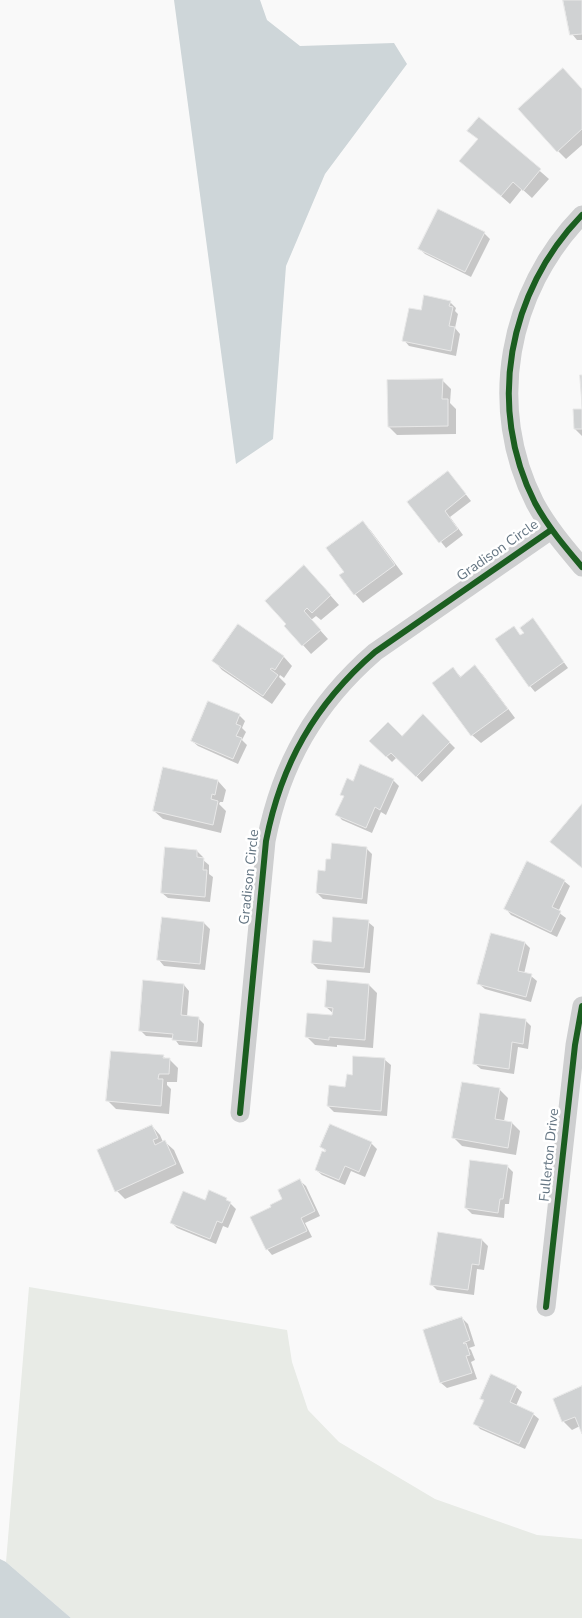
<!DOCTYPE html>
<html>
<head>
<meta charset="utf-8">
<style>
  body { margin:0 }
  canvas { display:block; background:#f9f9f9 }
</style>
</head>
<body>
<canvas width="582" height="1618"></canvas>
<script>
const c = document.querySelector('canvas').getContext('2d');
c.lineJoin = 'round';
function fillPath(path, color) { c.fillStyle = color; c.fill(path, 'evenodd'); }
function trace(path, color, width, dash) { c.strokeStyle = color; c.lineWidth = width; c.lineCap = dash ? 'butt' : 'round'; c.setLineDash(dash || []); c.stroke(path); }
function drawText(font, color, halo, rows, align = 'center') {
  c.font = font + ' "Nunito Sans",sans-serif'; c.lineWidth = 5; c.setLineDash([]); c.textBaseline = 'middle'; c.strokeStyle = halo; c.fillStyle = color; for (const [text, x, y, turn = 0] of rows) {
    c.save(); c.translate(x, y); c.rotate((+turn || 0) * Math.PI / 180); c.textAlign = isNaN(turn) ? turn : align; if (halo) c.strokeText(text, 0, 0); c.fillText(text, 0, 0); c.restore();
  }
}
fillPath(new Path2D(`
  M29,1287L287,1330L292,1362L308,1410L339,1442L435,1499L537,1535L582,1539V1618H71L6,1562Z`), '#e8ebe6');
fillPath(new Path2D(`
  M174,0H260L267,20L300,46L394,43L407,64L325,174L286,266L273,439L236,464Z
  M0,1559L6,1562L71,1618H0Z`), '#ced6d9');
fillPath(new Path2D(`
  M564,0H582V40H577L572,34Z
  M582,90V145L566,159L558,151Z
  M479,118L549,179L532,198L522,189L510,204L461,161L479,140L469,131Z
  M484,233L490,239L471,277L425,254L419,248Z
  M450,302L456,308L455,311L458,314L455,328L460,334L456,356L409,346L404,340L422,311Z
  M443,381L451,389L450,403L456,409V434L397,435L389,427Z
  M582,410V436L575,429Z
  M453,478L471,501L450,517L463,535L446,548L409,502Z
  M363,522L371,531L403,574L363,603L355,594L341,575L346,572Z
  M312,575L339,605L321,620L316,616L311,620L328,639L311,654L286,626Z
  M238,626L284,657L292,666L284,678L280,675L279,677L286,684L272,704L222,670L214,661Z
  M538,626L568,668L535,692L530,686L514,628L521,636Z
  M475,667L483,675L515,718L481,743L472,735L453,669L461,677Z
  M239,715L245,721L242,728L246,732L242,740L247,745L238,764L198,746L192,741Z
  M423,716L455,748L422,782L397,757L392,762L371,741L402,738Z
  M164,769L218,781L226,790L223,802H220L219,804L226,811L221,833L163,819L154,811Z
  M393,780L399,786L386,815L381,812L372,833L342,820L337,814L345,797L342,794L354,782Z
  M367,849L372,854L367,904L323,899L317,893L326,872Z
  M197,851L203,857L202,859L209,865V874L213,877L210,902L168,898L162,893Z
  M564,881L570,886L558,912L566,918L557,937L511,915L506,909Z
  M368,922L374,927L370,973L318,969L312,963L332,943Z
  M204,923L210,929L205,970L164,966L159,960Z
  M525,943L530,948L524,974L531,976L537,981L531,1002L485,989L479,984Z
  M184,985L189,991L187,1017L198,1018L204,1024L202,1047L179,1045L174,1038L146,1036L140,1030Z
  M369,985L377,993L373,1048L337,1045V1047L315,1045L307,1037L334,1016V1014L326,1007Z
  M525,1020L531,1026L528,1049L518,1047L514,1074L481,1069L475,1064Z
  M163,1056L166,1059L170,1060L178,1068L177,1082H167V1085L171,1089L169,1114L116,1109L108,1101Z
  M354,1057L385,1060L391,1065L387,1116L334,1112L328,1106L347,1088L353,1076Z
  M499,1089L508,1098L504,1121L512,1123L520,1131L516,1155L462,1146L454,1138Z
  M152,1126L160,1135L163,1142H165L174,1150L184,1173L125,1199L117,1191Z
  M371,1143L377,1149L365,1177L351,1171L345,1185L322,1175L316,1170L326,1152L322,1147Z
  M507,1166L513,1172L509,1204H505L504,1218L472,1214L466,1208Z
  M300,1181L306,1186L320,1216L305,1223L312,1237L272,1255L267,1249L273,1208L284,1200Z
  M226,1199L236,1209L228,1228L223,1226L216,1244L177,1228L171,1222L206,1201Z
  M439,1234L482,1240L488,1246L484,1270L477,1269L474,1295L437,1290L431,1284Z
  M462,1318L468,1324L475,1346L469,1348L471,1350L475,1360L471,1362L477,1379L447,1388L441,1383L424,1330Z
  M516,1387L522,1392L516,1406L533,1414L539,1419L525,1449L480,1429L475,1423L484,1402L481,1398Z
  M582,1387V1431L580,1426L572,1430L563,1421L554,1399Z`), '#0003');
const building = new Path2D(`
  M563,0H582V34L570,35Z
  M563,68L582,89V129L557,152L518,109Z
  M479,117L541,169L523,191L513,182L501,196L459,161L478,139L467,131Z
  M438,209L485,232L465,272L418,249Z
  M424,295L451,301L449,306L453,307L449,326L455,327L451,351L402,341L409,308L421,310Z
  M580,375H582V429H574L573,409H582Z
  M443,379L442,399H448V426L388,427L387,380Z
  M448,471L466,494L445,511L458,529L439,543L407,502Z
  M363,521L395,565L354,595L339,575L344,572L326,548Z
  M304,565L331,595L312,613L307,608L304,611L321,630L302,646L284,626L286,624L265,601Z
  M533,618L564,662L529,687L495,639L514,626L520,635L524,633L520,628Z
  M238,624L284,656L275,670L272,668L270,669L278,675L263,696L212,661Z
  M475,665L508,709L471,736L432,683L453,667L460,677Z
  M208,701L240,714L236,724L241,726L236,736L242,738L233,759L191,741Z
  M423,714L450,742L416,777L391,753L386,757L369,741L388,722L402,736Z
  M360,764L394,779L380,810L375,807L366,828L335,815L344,796L340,795L347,778L353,781Z
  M163,767L218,780L215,795L212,794L211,799L218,801L213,825L153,811Z
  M582,804V868L550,842Z
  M332,843L367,847L362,899L316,893L318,870L325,871L326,859H330Z
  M165,847L197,850V857L204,858L203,870H207L205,897L161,893Z
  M527,861L565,880L552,907L561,911L551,932L504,909Z
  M162,917L204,922L200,964L157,960Z
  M333,917L369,920L364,968L311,963L313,940L331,942Z
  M491,933L525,942L518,971L532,974L526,997L477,984Z
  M143,980L184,984L181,1015L199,1017L197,1042L172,1040L173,1034L139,1031Z
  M327,980L369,984L365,1040L329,1037V1040L305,1037L307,1013L332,1015L333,1008L325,1007Z
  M480,1013L526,1019L523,1044L512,1042L509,1069L473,1064Z
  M111,1051L164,1055L163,1058H170L169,1074H159L158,1079H163L161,1106L106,1101Z
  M353,1056L385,1058L381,1111L327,1106L329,1085L345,1087L347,1074L352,1075Z
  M462,1082L500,1088L495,1119L512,1122L508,1148L452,1138Z
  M330,1124L372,1142L359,1172L345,1166L339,1180L315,1170L322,1151L325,1152L326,1150L320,1147Z
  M152,1125L158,1138L153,1140L155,1145L165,1140L176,1164L115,1192L97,1150Z
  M470,1160L508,1165L503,1199H500L498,1213L465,1208Z
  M300,1179L315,1211L301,1218L307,1231L266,1250L250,1217L271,1207L270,1205L282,1199L278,1190Z
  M209,1190L227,1198L226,1200L231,1202L222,1223L217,1221L210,1239L170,1223L183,1191L205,1200Z
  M438,1232L482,1239L479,1265L472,1264L468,1290L430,1285Z
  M462,1317L470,1340L463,1343L464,1344L466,1343L470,1355L466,1356L472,1373L440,1383L423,1330Z
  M491,1374L517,1386L510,1402L534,1413L519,1444L473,1424L484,1400L480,1399Z
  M582,1386V1434L575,1417L562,1422L553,1399Z`);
fillPath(building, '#d0d2d3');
trace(building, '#e8e8e8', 1);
trace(new Path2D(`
  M582,215C508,291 486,407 535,503C548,527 565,547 582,567
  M240,1113L266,841C281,764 315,704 375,652L551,530
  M546,1307L575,1045L582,1006`), '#cecfd0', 19);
trace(new Path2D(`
  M582,215C508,291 486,407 535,503C548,527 565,547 582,567
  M240,1113L266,841C281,764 315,704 375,652L551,530
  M546,1307L575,1045L582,1006`), '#1b5e20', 6);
drawText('14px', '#657683', '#fff', [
  ["Gradison Circle",498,551,-35],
  ["Gradison Circle",250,877,-84],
  ["Fullerton Drive",550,1155,-84]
]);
</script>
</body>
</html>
